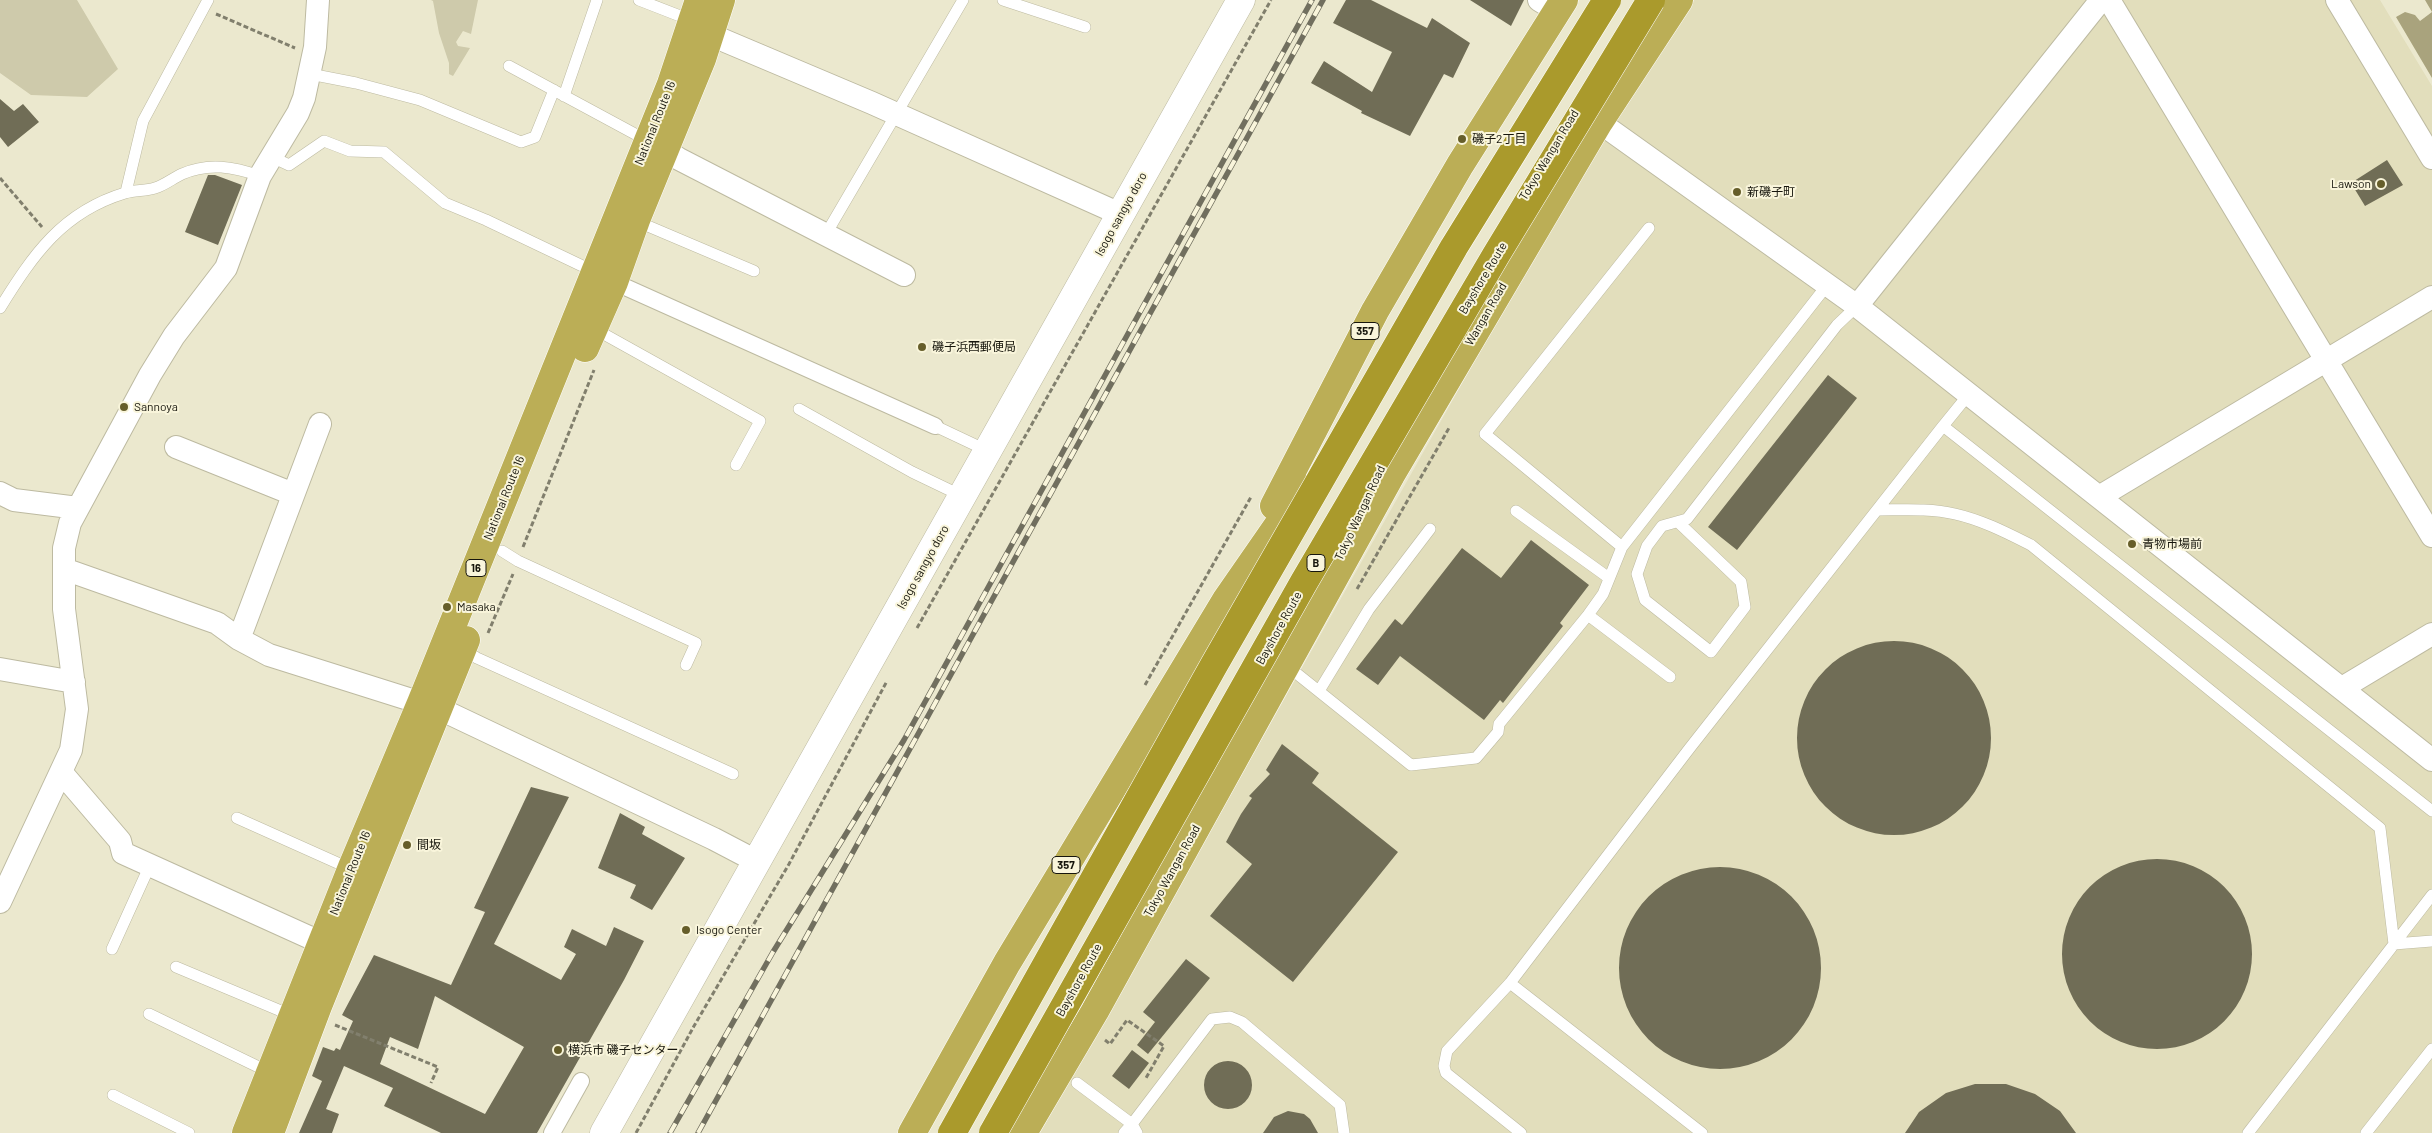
<!DOCTYPE html>
<html>
<head>
<meta charset="utf-8">
<style>
  body { margin:0 }
  canvas { display:block; background:#ebe8ce }
</style>
</head>
<body>
<canvas width="2432" height="1133"></canvas>
<script>
const c = document.querySelector('canvas').getContext('2d');
c.lineJoin = 'round';
function fillPath(path, color) { c.fillStyle = color; c.fill(path, 'evenodd'); }
function trace(path, color, width, dash) { c.strokeStyle = color; c.lineWidth = width; c.lineCap = dash ? 'butt' : 'round'; c.setLineDash(dash || []); c.stroke(path); }
function drawText(font, color, halo, rows, align = 'center') {
  c.font = font + ' Barlow,"Noto Sans JP",sans-serif'; c.lineWidth = 4; c.setLineDash([]); c.textBaseline = 'middle'; c.strokeStyle = halo; c.fillStyle = color; for (const [text, x, y, turn = 0] of rows) {
    c.save(); c.translate(x, y); c.rotate((+turn || 0) * Math.PI / 180); c.textAlign = isNaN(turn) ? turn : align; if (halo) c.strokeText(text, 0, 0); c.fillText(text, 0, 0); c.restore();
  }
}
fillPath(new Path2D(`
  M1694,0H2380L2432,86V1133H1040L1580,174Z`), '#e2debc');
fillPath(new Path2D(`
  M0,0H77L118,69L87,97L31,95L0,73Z
  M431,0H478L471,34L463,31L456,42L458,46L470,48L453,76L449,74V63L439,33L433,1Z`), '#cecaab');
fillPath(new Path2D(`
  M2425,0H2432V78L2396,17L2405,12L2415,15L2420,21L2432,12Z`), '#a9a37d');
fillPath(new Path2D(`
  M1346,0H1371L1427,28L1432,18L1470,43L1453,78L1444,74L1410,136L1361,113L1362,111L1311,83L1324,61L1372,92L1392,52L1333,23Z
  M1470,0H1524L1511,26Z
  M0,99L14,111L23,104L39,122L8,147L0,137Z
  M2387,160L2403,185L2365,206L2351,183Z
  M208,175H215L242,185L218,245L185,232Z
  M1828,375L1857,398L1737,550L1708,527Z
  M1531,540L1589,585L1560,623L1563,626L1503,703L1500,700L1484,720L1400,656L1378,685L1356,669L1395,619L1402,625L1462,548L1501,578Z
  M1797 738a97 97 0 1 1 194 0a97 97 0 1 1-194 0Z
  M1282,744L1319,773L1312,783L1398,852L1293,982L1210,916L1252,864L1226,842L1241,814L1252,798L1249,796L1270,774L1266,770Z
  M531,787L569,797L494,944L561,980L576,954L564,947L572,929L606,946L614,927L644,941L624,980L537,1133H441L384,1106L393,1088L344,1066L326,1109L339,1114L332,1133H299L322,1081L312,1076L323,1047L334,1051L336,1048L340,1050L353,1021L342,1015L374,955L451,985L485,912L474,908ZM435,996L524,1047L485,1114L380,1064L390,1037L418,1049Z
  M620,813L645,827L642,834L685,858L652,910L630,898L636,885L598,868Z
  M2062 954a95 95 0 1 1 190 0a95 95 0 1 1-190 0Z
  M1619 968a101 101 0 1 1 202 0a101 101 0 1 1-202 0Z
  M1186,959L1210,978L1148,1054L1137,1045L1155,1022L1143,1012Z
  M1132,1050L1149,1063L1129,1089L1112,1076Z
  M1204 1085a24 24 0 1 1 48 0a24 24 0 1 1-48 0Z
  M1975,1084H2006L2035,1094L2060,1111L2076,1133H1905L1919,1112L1946,1093Z
  M1288,1111L1304,1114L1310,1119L1318,1133H1263L1274,1117Z`), '#706d56');
const service = new Path2D(`
  M639,0L693,21
  M1003,0L1085,27
  M509,66L648,141
  M310,74L356,83L420,100L521,142L535,137L554,90
  M564,96L597,0
  M272,157L289,165L324,141L350,151L384,152L445,203L486,220L595,272
  M126,192L143,121L208,0
  M636,221L754,271
  M1649,228L1485,434L1622,547L1828,284
  M826,234L963,0
  M0,308C33,255 62,212 125,193C135,190 146,191 155,188C165,185 173,178 182,174C209,162 234,167 260,176
  M593,328L760,421L736,465
  M799,409L912,472L962,496
  M935,426L988,451
  M1943,426L1969,394
  M1877,510C1902,510 1930,508 1955,514C1982,520 2007,533 2031,545L2380,828L2394,944L2432,941
  M1516,511L1609,578
  M1678,522L1741,582L1745,607L1711,652L1645,600L1637,574L1647,546L1662,526L1687,519L1837,325L1857,306
  M502,551L518,561L696,643L686,665
  M1588,615L1670,677
  M462,649L477,658L733,774
  M1286,665L1411,765L1476,758L1498,732L1499,724L1588,615L1603,594L1622,547
  M1319,691L1369,609L1430,529
  M237,818L342,865L352,867
  M112,949L150,865
  M176,967L293,1016
  M1510,983L1702,1133
  M149,1014L271,1073
  M1077,1083L1132,1124L1212,1019L1230,1017L1242,1022L1340,1105L1344,1133
  M113,1095L189,1133
  M1124,1133L1132,1124L1137,1133
  M1521,1133L1446,1073L1444,1066L1447,1051L1510,983L1689,749L1943,426L2432,811
  M2248,1133L2432,895
  M2366,1133L2432,1049`);
const pedestrian = new Path2D(`
  M614,282L935,426
  M552,1133L581,1081`);
const minor = new Path2D(`
  M1539,0L1557,11
  M2109,0L2432,536
  M2337,0L2432,158
  M711,35L872,103L1120,214
  M1599,122L1857,306L2432,760
  M666,150L679,159L904,275
  M1857,306L2101,0
  M176,447L293,494
  M0,493L14,500L78,508
  M2099,497L2432,297
  M64,569L217,623L239,639L269,655L440,709L714,839L756,861
  M239,639L320,424
  M0,669L74,682
  M2342,688L2432,634
  M61,772L120,841L123,853L313,939L321,945
  M0,902L71,750L77,709L64,609V548L70,523L150,375L174,336L226,268L260,176L298,113L304,98L315,47L318,0`);
const tertiary = new Path2D(`
  M604,1133L1241,0`);
const trunk = new Path2D(`
  M585,348L614,282L636,220L702,59L721,0
  M1274,506L1375,311L1460,165L1564,0
  M246,1133L352,867L421,703L671,84L699,0
  M270,1133L318,1006L466,640
  M912,1133L1007,963L1226,600L1303,489
  M1023,1133L1095,1011L1391,475L1599,122L1679,0`);
trace(service, '#bdbaa1', 12);
trace(pedestrian, '#bdbaa1', 18);
trace(minor, '#bdbaa1', 24);
trace(tertiary, '#bdbaa1', 29);
trace(trunk, '#fff', 29);
trace(new Path2D(`
  M216,14L295,48
  M0,178L42,227
  M523,547L594,370
  M1357,589L1449,428
  M917,628L1271,0
  M488,633L513,574
  M1145,685L1251,497
  M335,1025L438,1067L431,1083
  M1105,1040L1110,1044L1127,1020L1164,1046L1146,1078
  M636,1133L694,1026L789,864L887,681`), '#817f6d', 3, [5, 2.5]);
trace(service, '#fff', 11);
trace(pedestrian, '#fff', 16);
trace(minor, '#fff', 22);
trace(tertiary, '#fff', 28);
trace(trunk, '#bbae56', 28);
const rail = new Path2D(`
  M670,1133L773,952L904,740L1312,0
  M698,1133L1323,0`);
trace(rail, '#716f5f', 5.5);
trace(rail, '#f9f5db', 4, [11]);
const motorwayBridge = new Path2D(`
  M952,1133L1214,665L1454,247L1607,0
  M993,1133L1304,582L1496,255L1651,0`);
trace(motorwayBridge, '#fff', 29, []);
trace(motorwayBridge, '#aa9a2c', 28);
for (const [x, y, r, color] of [
  [1462,139,5,"#665e2a"],
  [2381,184,5,"#665e2a"],
  [1737,192,5,"#665e2a"],
  [922,347,5,"#665e2a"],
  [124,407,5,"#665e2a"],
  [2132,544,5,"#665e2a"],
  [447,607,5,"#665e2a"],
  [407,845,5,"#665e2a"],
  [686,930,5,"#665e2a"],
  [558,1050,5,"#665e2a"]
]) { const dot = new Path2D(); dot.arc(x, y, r, 0, 2 * Math.PI); c.fillStyle = color; c.fill(dot); trace(dot, '#f9f5db', 2); }
for (const [x, y, w] of [
  [1365,331,28],
  [1316,563,18],
  [476,568,20],
  [1066,865,28]
]) { const box = new Path2D(); box.roundRect(x - w / 2, y - 8.5, w, 17, 4); c.fillStyle = '#f9f5db'; c.fill(box); trace(box, '#16150c', 1); }
drawText('bold 11px', '#16150c', null, [
  ["357",1365,331],
  ["B",1316,563],
  ["16",476,568],
  ["357",1066,865]
]);
drawText('12px', '#16150c', '#f9f5db', [
  ["National Route 16",655,123,-68],
  ["Tokyo Wangan Road",1549,155,-59],
  ["Isogo sangyo doro",1121,214,-61],
  ["Bayshore Route",1483,278,-59],
  ["Wangan Road",1486,314,-60],
  ["National Route 16",504,498,-68],
  ["Tokyo Wangan Road",1360,513,-65],
  ["Isogo sangyo doro",923,567,-61],
  ["Bayshore Route",1279,628,-61],
  ["Tokyo Wangan Road",1172,871,-61],
  ["National Route 16",350,873,-68],
  ["Bayshore Route",1079,980,-61]
]);
drawText('12px', '#16150c', '#f9f5db', [
  ["磯子2丁目",1472,139],
  ["Lawson",2371,184,"right"],
  ["新磯子町",1747,192],
  ["磯子浜西郵便局",932,347],
  ["Sannoya",134,407],
  ["青物市場前",2142,544],
  ["Masaka",457,607],
  ["間坂",417,845],
  ["Isogo Center",696,930],
  ["横浜市 磯子センター",568,1050]
], 'left');
</script>
</body>
</html>
